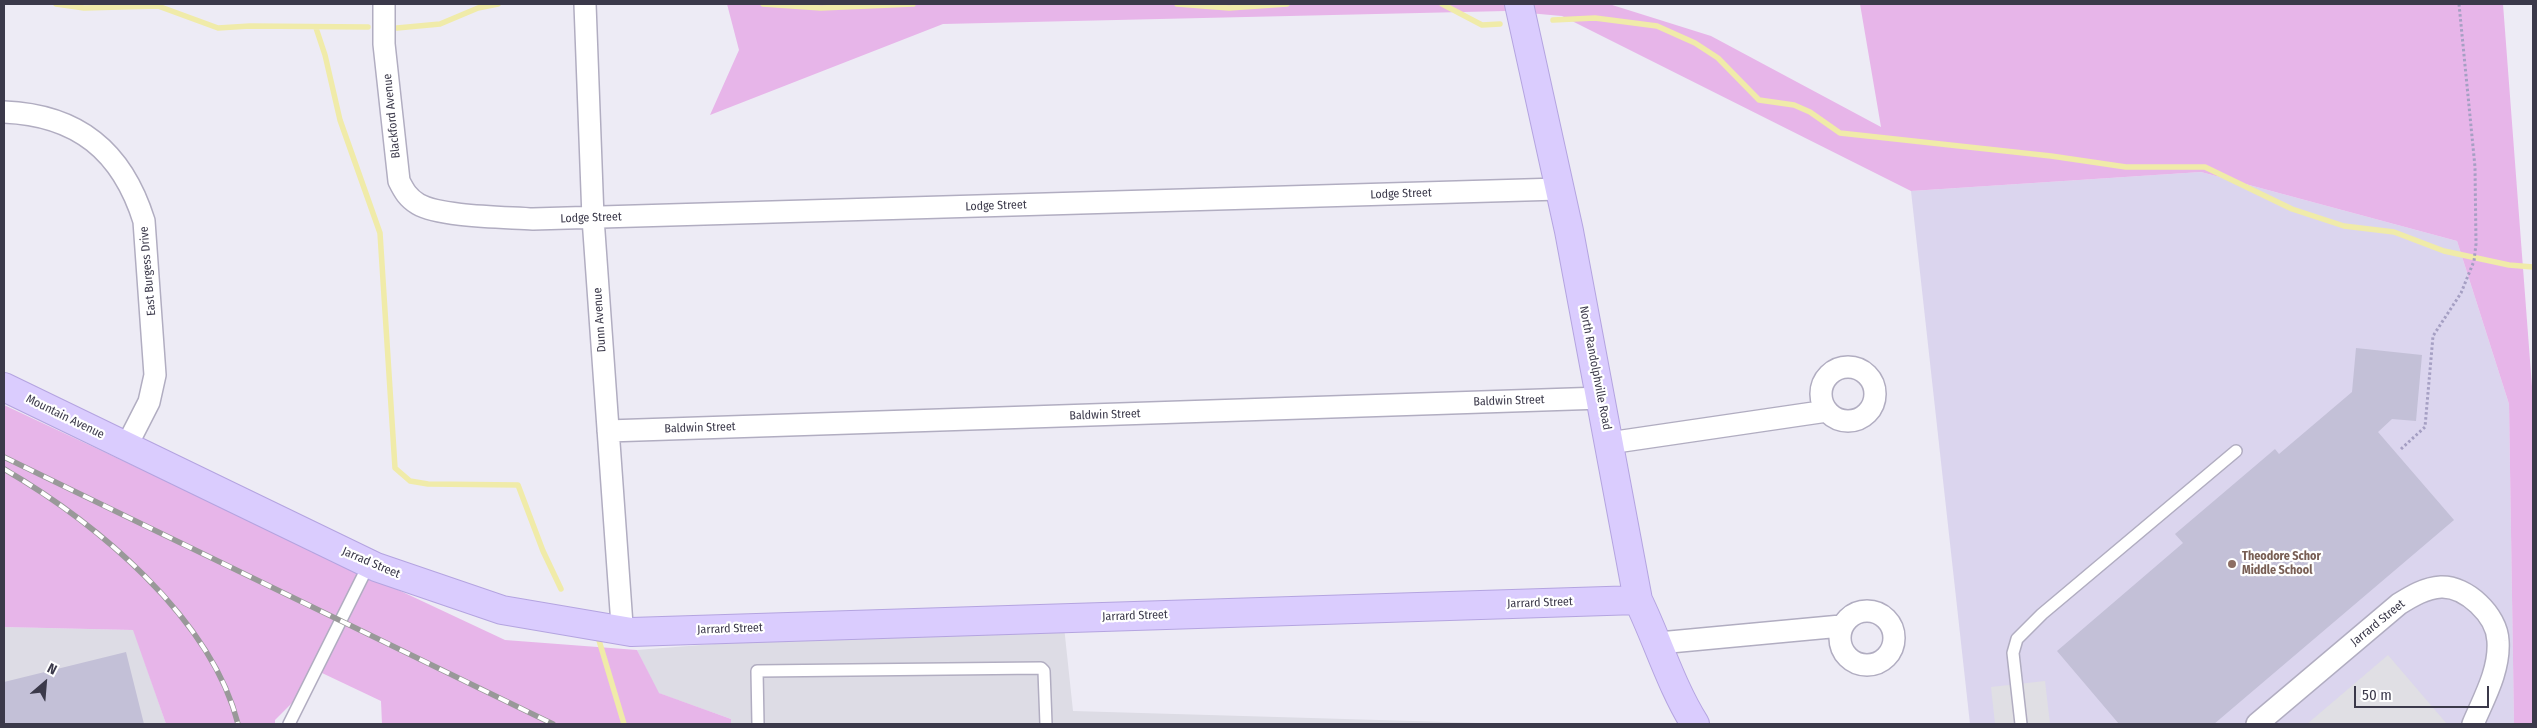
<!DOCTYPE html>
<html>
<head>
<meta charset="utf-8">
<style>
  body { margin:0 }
  #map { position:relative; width:2537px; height:728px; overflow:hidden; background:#edebf5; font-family:"Fira Sans Condensed",sans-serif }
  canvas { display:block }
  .frame { position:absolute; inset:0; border:5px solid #3b394a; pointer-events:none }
  .north { position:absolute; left:20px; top:658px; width:50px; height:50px; -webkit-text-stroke:4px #fff; paint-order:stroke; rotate:27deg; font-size:14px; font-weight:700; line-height:20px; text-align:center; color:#3b394a }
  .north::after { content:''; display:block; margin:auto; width:18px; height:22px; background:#3b394a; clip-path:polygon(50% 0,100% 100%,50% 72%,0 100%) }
  .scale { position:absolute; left:2354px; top:686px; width:135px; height:22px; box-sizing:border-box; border:2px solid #3b394a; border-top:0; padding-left:6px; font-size:15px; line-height:18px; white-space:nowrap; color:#3b394a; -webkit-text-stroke:4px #fff; paint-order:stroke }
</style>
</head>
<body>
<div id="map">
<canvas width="2537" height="728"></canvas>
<div class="frame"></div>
<div class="north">N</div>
<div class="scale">50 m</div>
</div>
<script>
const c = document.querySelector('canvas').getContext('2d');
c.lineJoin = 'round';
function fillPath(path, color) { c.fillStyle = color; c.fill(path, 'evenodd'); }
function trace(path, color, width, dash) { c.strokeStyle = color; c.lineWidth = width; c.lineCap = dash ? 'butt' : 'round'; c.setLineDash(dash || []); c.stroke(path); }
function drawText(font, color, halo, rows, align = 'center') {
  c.font = font + ' "Fira Sans Condensed",sans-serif'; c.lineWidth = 4.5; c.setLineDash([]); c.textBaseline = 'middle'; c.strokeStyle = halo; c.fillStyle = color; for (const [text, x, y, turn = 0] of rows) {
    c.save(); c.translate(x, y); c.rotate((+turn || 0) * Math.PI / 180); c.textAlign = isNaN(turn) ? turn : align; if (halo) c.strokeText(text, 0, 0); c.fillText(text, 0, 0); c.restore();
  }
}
fillPath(new Path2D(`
  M1063,617L1073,711L1515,724H731V719L658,693L637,650Z
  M4,627L134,630L166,724H4Z`), '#dddce5');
fillPath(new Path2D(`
  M2201,172L2457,241L2509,404L2514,724H1970L1911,191Z`), '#dbd5ee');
fillPath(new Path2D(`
  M727,4H1609L1711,36L1881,127L1860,4H2503L2533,400V724H2514L2509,404L2457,241L2201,172L1911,191L1562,16L1506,11L943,24L710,115L739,50Z
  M4,405L505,640L637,650L659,693L731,719V724H382L381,701L322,673L275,720V724H166L133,630L4,627Z`), '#e7b5e9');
fillPath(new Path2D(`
  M2388,655L2447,724H2307Z
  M2045,681L2050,724H1995L1991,687Z`), '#e0dfe4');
trace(new Path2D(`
  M56,4L84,8L158,6L218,28L250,26L368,27
  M763,4L821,8L913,4
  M1177,4L1229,8L1287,4
  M1442,4L1482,25L1500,24
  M1553,20L1595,18L1657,26L1695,43L1718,58L1759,100L1794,105L1810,112L1840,133L2051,156L2126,167H2205L2292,209L2344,226L2394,232L2444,251L2509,265L2533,267
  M316,28L325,55L340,120L380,233L395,468L410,481L428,484L518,485L543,551L561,589
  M397,28L440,24L478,8L498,4
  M598,637L624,724`), '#f0eba9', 5.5);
fillPath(new Path2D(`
  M2356,348L2422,355L2416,421L2392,419L2378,432L2454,520L2214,724H2119L2057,651L2183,543L2175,534L2275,449L2279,454L2352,392Z
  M126,652L144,724H4V682Z`), '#c3c0d7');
const lane = new Path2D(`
  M289,724L369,564
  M758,724L757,671L1041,668L1044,671L1046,724
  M2021,724L2013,653L2017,639L2042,614L2236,451`);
const street = new Path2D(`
  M384,4V44L399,181C404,191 408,198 418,204C440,217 506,217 533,219L1559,189
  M585,4L593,218L622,625L631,632
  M4,112C78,115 122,151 144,221L155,375L149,402L126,447
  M1821 394a27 27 0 1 1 54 0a27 27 0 1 1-54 0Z
  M608,431L1602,398
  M1609,443L1827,411
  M1840 638a27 27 0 1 1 54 0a27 27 0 1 1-54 0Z
  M1659,643L1841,626
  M2257,724L2399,604C2412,596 2425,588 2441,587C2466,586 2497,615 2498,641C2500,670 2484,698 2473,724`);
const secondary = new Path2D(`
  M1519,4L1569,231L1638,600C1658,641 1671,686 1695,724
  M4,387L376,567L502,610L631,632L1638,600`);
trace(lane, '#b1adc1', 14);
trace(street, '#b1adc1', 24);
trace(secondary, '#b4a4e0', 30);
trace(new Path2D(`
  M2401,449L2425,427L2433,336L2461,293L2474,261L2476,244L2475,167L2459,4`), '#a59fc3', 3, [2.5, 2.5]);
trace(lane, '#fff', 11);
trace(street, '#fff', 21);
trace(secondary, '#daccfe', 28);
const rail = new Path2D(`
  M4,457L553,724
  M4,469C95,522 211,617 238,724`);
trace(rail, '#999', 5.5);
trace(rail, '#fff', 4, [11]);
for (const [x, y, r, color] of [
  [2232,564,5,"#8d6e63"]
]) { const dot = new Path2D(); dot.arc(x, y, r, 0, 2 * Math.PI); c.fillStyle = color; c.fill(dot); trace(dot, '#fff', 2); }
drawText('12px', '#3b394a', '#fff', [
  ["Blackford Avenue",392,116,-96],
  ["Lodge Street",1401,194,-2],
  ["Lodge Street",996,206,-2],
  ["Lodge Street",591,218,-2],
  ["East Burgess Drive",148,271,-95],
  ["Dunn Avenue",600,320,-94],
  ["North Randolphville Road",1595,368,79],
  ["Baldwin Street",1509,401,-2],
  ["Baldwin Street",1105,415,-2],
  ["Mountain Avenue",65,417,26],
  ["Baldwin Street",700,428,-2],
  ["Jarrad Street",371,563,23],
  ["Jarrard Street",1540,603,-2],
  ["Jarrard Street",1135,616,-2],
  ["Jarrard Street",2378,623,-39],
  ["Jarrard Street",730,629,-2]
]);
drawText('bold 12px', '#785e54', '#fff', [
  ["Theodore Schor",2242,557],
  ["Middle School",2242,571]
], 'left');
</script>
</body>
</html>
